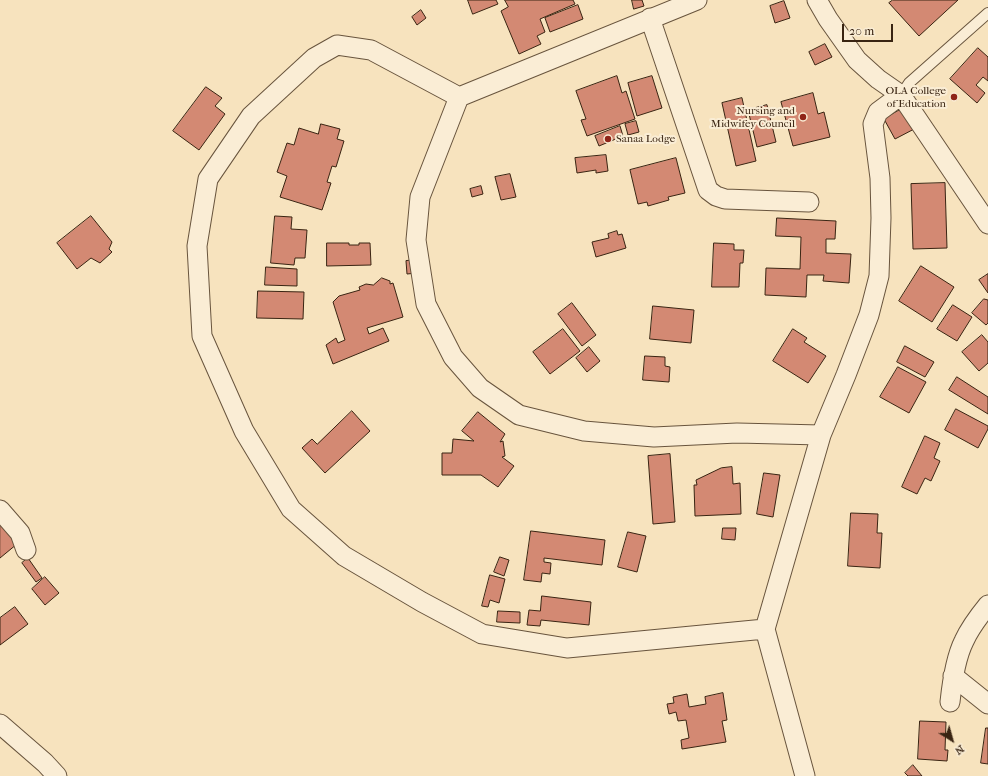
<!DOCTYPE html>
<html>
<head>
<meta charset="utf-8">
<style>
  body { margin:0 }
  #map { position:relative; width:988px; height:776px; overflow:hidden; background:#f7e3be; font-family:"IM FELL French Canon",serif }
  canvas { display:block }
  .north { position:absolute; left:932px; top:720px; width:40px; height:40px; -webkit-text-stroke:3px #faedd5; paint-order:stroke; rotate:143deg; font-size:11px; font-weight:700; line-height:16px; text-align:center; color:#392412 }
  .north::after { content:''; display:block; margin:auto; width:14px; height:18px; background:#392412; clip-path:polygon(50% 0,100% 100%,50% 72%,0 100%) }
  .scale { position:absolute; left:842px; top:24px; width:51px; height:18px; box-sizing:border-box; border:2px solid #392412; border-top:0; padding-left:5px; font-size:12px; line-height:14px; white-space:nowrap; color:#392412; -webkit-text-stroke:3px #faedd5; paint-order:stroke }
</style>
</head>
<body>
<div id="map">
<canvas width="988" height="776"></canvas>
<div class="north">N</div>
<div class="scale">20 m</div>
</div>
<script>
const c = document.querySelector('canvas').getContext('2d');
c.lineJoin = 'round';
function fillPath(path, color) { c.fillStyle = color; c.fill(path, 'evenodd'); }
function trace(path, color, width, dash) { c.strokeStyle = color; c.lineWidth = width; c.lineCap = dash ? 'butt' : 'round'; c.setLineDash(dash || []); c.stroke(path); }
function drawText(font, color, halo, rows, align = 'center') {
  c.font = font + ' "IM FELL French Canon",serif'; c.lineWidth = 4; c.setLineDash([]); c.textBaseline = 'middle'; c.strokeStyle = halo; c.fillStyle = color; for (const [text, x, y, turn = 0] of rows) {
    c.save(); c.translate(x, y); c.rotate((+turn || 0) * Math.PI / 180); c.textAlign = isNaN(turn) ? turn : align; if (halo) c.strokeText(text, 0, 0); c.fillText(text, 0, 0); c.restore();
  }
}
const building = new Path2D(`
  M468,0H496L498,4L473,14Z
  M505,0H573L575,4L540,19L545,32L537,36L541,44L519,54L501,11L508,7Z
  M632,0H642L644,6L634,9Z
  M893,0H958L919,36L889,3Z
  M784,1L790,18L775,23L770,6Z
  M578,5L583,19L550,32L545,18Z
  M421,10L426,18L417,25L412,17Z
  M825,44L832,57L815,65L809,52Z
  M978,48L988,57V81L983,77L976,85L985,93L977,103L950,79Z
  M617,76L622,93L626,91L635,119L587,136L581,120L586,119L576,91Z
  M652,76L662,108L637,116L628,83Z
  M206,87L222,98L215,106L225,114L199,150L173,131Z
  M813,93L818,114L824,112L830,137L793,146L781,102Z
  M742,98L756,161L736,166L722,103Z
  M767,105L776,142L757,147L748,110Z
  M907,106L918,127L895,139L884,119Z
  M636,121L639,132L628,135L625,124Z
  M321,124L340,129L337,139L344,141L336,167L332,166L327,182L331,183L322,210L280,197L287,176L277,172L287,143L294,145L299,128L318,134Z
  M620,126L623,136L599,146L595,136Z
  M606,155L608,171L596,173V170L577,173L575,158Z
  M676,158L685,193L668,197L669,200L648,206L647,202L638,204L630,170Z
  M510,174L516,197L501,200L495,177Z
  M945,183L947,248L913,249L911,184Z
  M481,186L483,194L472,197L470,189Z
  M91,216L112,242L109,249L112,252L100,263L91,258L77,269L57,243Z
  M275,216L292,217L291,229L307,230L305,258H295L294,265L271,263Z
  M777,218L836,221L835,239H826V253L851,254L849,283L823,281L824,275H807L806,297L765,295L766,268L800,269L801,237L776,236Z
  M617,231L618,235L622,234L626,248L596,257L592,242L609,238L608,234Z
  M327,243H349V245H359V243H370L371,265L327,266Z
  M714,243L734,244V250H744L743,263H740L739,287H712Z
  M416,260L417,273L407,274L406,261Z
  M921,266L954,287L932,322L899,301Z
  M266,267L297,269V286L265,285Z
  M988,274V293L979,280Z
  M382,278L390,281V284L393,283L403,317L367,328L369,334L383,328L389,341L333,364L326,345L336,338L338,343L345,340L333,302L339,296L360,290L359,287L366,284L373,285Z
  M258,291L304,292L303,319L257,318Z
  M984,299L988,300V323L986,325L972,313Z
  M572,303L596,335L582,346L558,314Z
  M953,305L972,317L957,341L937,329Z
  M653,306L694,310L691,343L650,339Z
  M563,329L580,351L550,374L533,352Z
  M793,329L807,338L804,342L826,356L808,383L773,361Z
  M982,335L988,342V363L979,371L962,352Z
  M905,346L934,362L925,377L897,362Z
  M589,347L600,361L587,372L576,358Z
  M645,356L665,357V366L670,367L669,382L643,380Z
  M898,367L926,382L909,413L880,397Z
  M957,377L988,397V414L949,390Z
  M956,409L988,426V429L978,448L945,430Z
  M352,411L370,431L325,473L302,448L312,439L317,444Z
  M478,412L505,434L500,442L503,441L505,456L502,457L514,466L498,487L481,475H442V453H452L453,439L474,441L462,431Z
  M925,436L940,443L934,458L940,461L931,481L925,478L917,494L902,487Z
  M670,454L675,522L653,524L648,456Z
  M732,467L733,484L740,483L741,514L695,516L694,485H697L696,480L721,468Z
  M764,473L780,475L773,517L757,514Z
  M851,513L878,514L877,533H882L880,568L848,566Z
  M0,523L17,544L0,558Z
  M723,528H736L735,540L722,539Z
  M531,531L605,540L602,565L544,558V562L551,563L550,574L542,573L541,582L524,580Z
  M628,532L646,536L637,572L618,567Z
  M500,557L509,560L504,576L494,572Z
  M28,558L42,578L36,582L22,563Z
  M490,575L505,579L499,603L490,600L488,607L482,606Z
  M45,577L59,593L45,605L32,589Z
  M542,596L591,602L589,625L541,620L540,626L527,625L529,610L540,611Z
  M15,607L28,624L0,645V618Z
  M498,611L520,612V623L497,622Z
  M723,693L727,720L722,721L726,742L682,749L681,740L689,738L686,720L678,721L676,712L669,714L667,704L674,703L673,697L687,694L689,707L706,704L705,697Z
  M920,721L946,722L945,750H948L947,761L918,759Z
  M986,728H988V764L981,763Z
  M913,765L922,776H908L905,773Z`);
fillPath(building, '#d38973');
trace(building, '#392412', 1);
const lane = new Path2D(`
  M901,95L909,83L988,13`);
const street = new Path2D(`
  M697,0L459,97L371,50L337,45L314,58L251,116L208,179L197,246L202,336L244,431L291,509L344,556L422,602L482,634L567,648L765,629
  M817,0L828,19L857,60L878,79L901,95L988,224
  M650,18L708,190L716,196L725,199L809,202
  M459,97L420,197L416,240L426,304L453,357L480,388L519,415L584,431L654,437L737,433L821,435
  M0,510L20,533L26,550
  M953,676L988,704
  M950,702C952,683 955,659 964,641C970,628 979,616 988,605
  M0,724L45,763L57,776
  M805,776L765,629L821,435L846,375L869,315L879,276L881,218L880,178L873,124L878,112L901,95`);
trace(lane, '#68543d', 12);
trace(street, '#68543d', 21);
trace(lane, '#faedd5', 10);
trace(street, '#faedd5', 19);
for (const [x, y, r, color] of [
  [954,97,4,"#8f2418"],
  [803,117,4,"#8f2418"],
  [608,139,4,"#8f2418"]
]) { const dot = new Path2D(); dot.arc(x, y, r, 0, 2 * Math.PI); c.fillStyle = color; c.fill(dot); trace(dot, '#faedd5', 1.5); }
drawText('11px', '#392412', '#faedd5', [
  ["OLA College",946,91],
  ["of Education",946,104],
  ["Nursing and",795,111],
  ["Midwifey Council",795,124],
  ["Sanaa Lodge",616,139,"left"]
], 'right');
</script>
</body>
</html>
